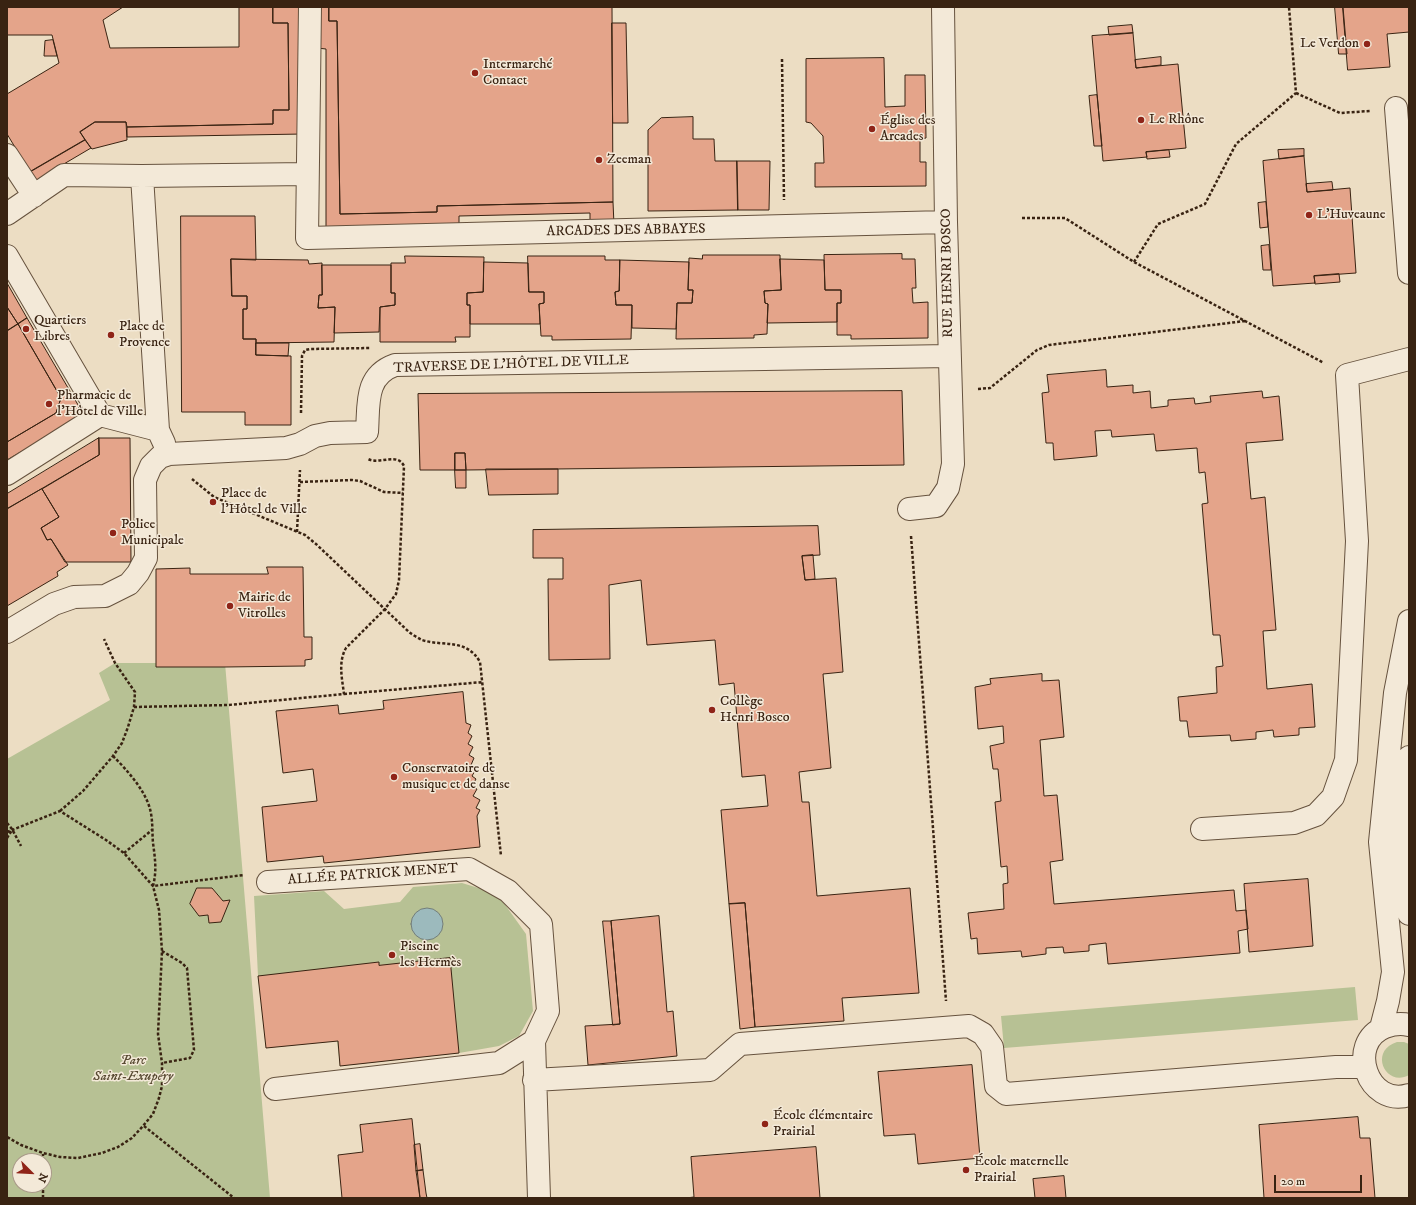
<!DOCTYPE html>
<html>
<head>
<meta charset="utf-8">
<style>
  body { margin:0 }
  #map { position:relative; width:1416px; height:1205px; overflow:hidden; background:#ecddc3; font-family:"IM FELL DW Pica",serif }
  canvas { display:block }
  .frame { position:absolute; inset:0; border:8px solid #392312; pointer-events:none }
  .north { position:absolute; left:12px; top:1153px; width:40px; height:40px; box-sizing:border-box; background:#f3e9d8; border:1px solid #a99a89; border-radius:50%; rotate:114deg; font-size:11px; font-weight:700; line-height:16px; text-align:center; color:#392312 }
  .north::after { content:''; display:block; margin:auto; width:14px; height:18px; background:#8f2418; clip-path:polygon(50% 0,100% 100%,50% 72%,0 100%) }
  .scale { position:absolute; left:1274px; top:1175px; width:88px; height:18px; box-sizing:border-box; border:2px solid #392312; border-top:0; padding-left:5px; font-size:12px; line-height:14px; white-space:nowrap; color:#392312; -webkit-text-stroke:3px #f3e9d8; paint-order:stroke }
</style>
</head>
<body>
<div id="map">
<canvas width="1416" height="1205"></canvas>
<div class="frame"></div>
<div class="north">N</div>
<div class="scale">20 m</div>
</div>
<script>
const c = document.querySelector('canvas').getContext('2d');
c.lineJoin = 'round';
function fillPath(path, color) { c.fillStyle = color; c.fill(path, 'evenodd'); }
function trace(path, color, width, dash) { c.strokeStyle = color; c.lineWidth = width; c.lineCap = dash ? 'butt' : 'round'; c.setLineDash(dash || []); c.stroke(path); }
function drawText(font, color, halo, rows, align = 'center') {
  c.font = font + ' "IM FELL DW Pica",serif'; c.lineWidth = 3; c.setLineDash([]); c.textBaseline = 'middle'; c.strokeStyle = halo; c.fillStyle = color; for (const [text, x, y, turn = 0] of rows) {
    c.save(); c.translate(x, y); c.rotate((+turn || 0) * Math.PI / 180); c.textAlign = isNaN(turn) ? turn : align; if (halo) c.strokeText(text, 0, 0); c.fillText(text, 0, 0); c.restore();
  }
}
fillPath(new Path2D(`
  M115,663H225L270,1198H7V759L110,700L99,673ZM20,1161H44V1185H20Z
  M462,883L485,890L501,899L526,934L533,1011L519,1036L499,1046L459,1053L340,1066L337,1041L266,1048L258,976L254,896L324,891L344,909L400,902L413,887Z
  M1355,987L1358,1020L1004,1048L1001,1016Z
  M1397,1042H1404L1409,1044V1075C1386,1088 1368,1051 1397,1042Z`), '#b7c194');
const water = new Path2D(`
  M411 924a16 16 0 1 1 32 0a16 16 0 1 1-32 0Z`);
fillPath(water, '#9cbabd');
trace(water, '#747e79', 1);
const building = new Path2D(`
  M7,7H123L103,20L110,48L239,47V7H273V23H288L289,110H273V124L127,127L126,122H95L80,132L85,140L30,172L7,134V94L59,63L52,35H7Z
  M273,7H301L303,134L127,137V127L273,124V110H289L288,23H273Z
  M317,7H329V21H337L340,214L437,212V206L613,202L614,225H590V213L459,216V227L326,228V49L317,48Z
  M329,7H612L613,202L437,206V212L340,214L337,21H329Z
  M1335,7H1343L1347,54H1339Z
  M1343,7H1409V32L1387,34L1390,67L1348,70Z
  M612,23H626L628,123H613Z
  M1132,25L1133,33L1109,35L1108,27Z
  M1133,33L1136,68L1178,64L1186,148L1146,152L1147,157L1103,161L1092,36Z
  M53,40L57,56H44L45,41Z
  M1161,57V65L1136,68L1135,60Z
  M884,58L885,107L905,106V75H925L926,138L920,139V162H926V186L815,187V163H824L823,136L811,123L806,122V59Z
  M1097,95L1102,146H1094L1089,96Z
  M693,117V139H714L715,161H737L738,210L648,211V130L661,118Z
  M95,122H126L127,140L92,149L91,148L80,132Z
  M85,140L91,148L35,181L30,172Z
  M1304,149V156L1279,159L1278,150Z
  M1169,150L1170,157L1147,159L1146,152Z
  M1304,156L1307,192L1350,188L1356,273L1314,276L1315,283L1273,286L1263,161Z
  M737,161H770L769,210H738Z
  M1332,182L1333,190L1307,192L1306,184Z
  M1266,202L1268,227L1260,228L1258,203Z
  M181,216H255L256,260L231,259L232,296H247V309H243V339H256V355L291,356V425H245V412H182Z
  M1269,245L1271,270H1263L1261,246Z
  M902,254V259H915L916,288H912L913,303L928,302V338L851,339V335H837V303H841V290H825L824,255Z
  M703,255H780L781,290L764,291L765,303L768,304L767,334L754,335V338L676,339L677,303H692L693,290H688L689,258L702,259Z
  M405,256L484,257L483,292L467,293V305H470V337H455L456,342H380V307L395,305V293H391V263H405Z
  M528,256H605V260H620L619,291L615,292L616,305H632L631,339L552,340V336H541L539,304L544,303V292H529Z
  M231,259L308,260L309,264L322,263V295H319L318,308L335,307L334,342L256,343V339H243V309H247V296H232Z
  M780,259L824,260L825,290H841V303H837V322L767,323L768,304L765,303L764,291L781,290Z
  M620,260L689,262L688,290H693L692,303H677L676,329L632,328V305H616L615,292L619,291Z
  M484,262L528,263L529,292H544V303L539,304L540,324H470V305H467V293L483,292Z
  M322,265H391V293H395V305L380,307L379,332L334,333L335,307L318,308L319,295H322Z
  M1339,274L1340,282L1315,284L1314,276Z
  M7,283L27,318L18,324L7,307Z
  M7,307L18,324L7,331Z
  M27,318L84,415L7,460V442L56,413L61,398L18,324Z
  M18,324L61,398L56,413L7,442V331Z
  M256,343H289L288,356L256,355Z
  M1106,370L1107,387L1133,385V393L1150,391L1151,408L1168,406V400L1194,398L1195,404L1211,402L1210,396L1262,391L1263,398L1279,396L1283,440L1246,443L1251,499L1265,497L1276,630L1263,631L1267,689L1312,684L1315,727L1299,728V735L1274,737L1273,730L1256,732V739L1231,741L1230,735L1189,737L1187,721H1180L1178,697L1217,693L1216,667L1223,666L1220,635H1213L1202,504L1208,503L1205,472L1199,473L1197,448L1156,451L1154,434L1112,437L1111,430L1095,431L1097,456L1054,460L1053,443H1046L1042,393L1049,392L1047,375Z
  M902,391L904,465L466,470L465,453H455V470H420L418,394Z
  M99,438V455L7,509V494Z
  M99,438H130L131,562H65L51,539L47,540L41,528L59,517L42,489L99,455Z
  M455,453H465L466,470H455Z
  M486,469H558V494L489,495Z
  M455,470H466V488H456Z
  M42,489L59,517L41,528L47,540L51,539L68,565L57,572L58,576L7,606V509Z
  M818,526L820,555L802,556L805,580L836,578L843,672L823,674L831,768L799,772L802,802H809L817,896L910,888L919,993L842,998L844,1021L755,1027L745,903L729,904L721,810L768,806L765,775L742,777L734,683L719,685L715,640L647,645L641,580L609,585L610,659L549,660L548,579H563V558H533V530Z
  M813,555L815,579L805,580L802,556Z
  M267,567H303L304,637H312V659L305,660V666L224,667H156V569L190,568V574H268Z
  M1042,674V681L1059,680L1064,737L1040,740L1044,796L1057,795L1063,860L1050,862L1054,904L1234,890L1236,911L1246,910L1248,929L1238,931L1240,953L1108,964L1106,943L1089,945V951L1064,953L1063,947L1046,948V954L1022,957L1021,951L978,954L977,938L971,939L968,913L1004,909L1003,884L1008,883L1007,866L1001,867L995,802L1001,801L998,769H993L990,746L1004,743L1003,726L978,729L975,687L991,684L990,679Z
  M463,692L466,723L471,725L468,733L472,736L468,744L473,747L469,755L474,758L471,765L476,769L472,776L476,779L472,786L477,789L473,796L480,800L476,808L480,810L477,816L480,847L324,863L323,856L267,862L262,807L317,801L313,769L283,773L276,711L338,705L339,714L384,709L383,701Z
  M1308,879L1313,946L1249,952L1244,884Z
  M197,888H212L223,901L230,900L221,922L209,923L208,915L199,916L190,904Z
  M745,903L755,1027L740,1029L729,904Z
  M659,916L667,1012L673,1011L677,1056L588,1065L585,1026L620,1024L611,921Z
  M603,921H611L620,1024L613,1025Z
  M450,958L459,1053L340,1066L338,1041L266,1048L258,976L379,962V965Z
  M972,1065L980,1158L918,1164L915,1134L884,1136L878,1072Z
  M1358,1117L1360,1138H1370L1375,1198H1264L1259,1125Z
  M412,1119L420,1198H342L338,1155L363,1152L360,1125Z
  M420,1144L423,1170L416,1171L414,1145Z
  M816,1147L820,1198H686L694,1197L691,1157Z
  M423,1170L426,1193L427,1198H420L416,1171Z
  M1064,1176L1066,1198H1035L1033,1179Z`);
fillPath(building, '#e4a48a');
trace(building, '#392312', 1);
const minor = new Path2D(`
  M310,7L307,238L946,222
  M1396,108L1409,273
  M7,155L34,196
  M7,214L64,175L142,176
  M7,256L100,415L158,430L164,443
  M158,430L142,176L307,174
  M7,474L100,415
  M909,509L936,506L948,488L953,464L946,222L943,7
  M7,632L54,604L74,597L105,596L129,584L138,573L146,558L145,480L151,466L160,457L169,454L286,448L300,444L315,436L330,433L367,432C369,405 364,376 395,365L949,356
  M1409,757L1401,837L1409,914
  M1202,829L1294,823L1316,815L1333,797L1346,760L1357,541L1347,375L1409,359
  M268,882L469,869L508,891L541,924L548,1011L534,1041L539,1198
  M1409,1025C1401,1023 1393,1024 1385,1027C1345,1043 1368,1108 1409,1095
  M1381,1028L1388,1001L1393,972L1380,842L1395,693L1409,621
  M534,1080L710,1070L740,1044L969,1026L983,1034L992,1047L996,1086L1006,1094L1336,1067H1364
  M275,1089L499,1063L534,1041`);
trace(minor, '#66523e', 24);
trace(new Path2D(`
  M782,59L784,200
  M1296,93L1340,113L1370,111
  M1022,218H1065L1134,262L1324,363
  M1134,262L1158,224L1205,204L1236,144L1296,93L1289,7
  M978,389L990,388L1037,350L1049,345L1245,321
  M301,413L302,356L305,350L310,349L370,348
  M192,479L214,497L305,535L316,544L409,632C413,635 418,638 422,640C445,647 466,638 480,662L501,856
  M300,482L352,480L360,481L384,492L403,493
  M297,532L300,470
  M911,536L946,1001
  M344,694L483,682
  M134,707L228,705L344,694C342,678 338,662 346,648L385,609L396,594L399,580L404,466C397,452 380,465 368,459
  M113,756C127,770 145,790 150,809C153,820 152,832 153,843C155,858 157,871 153,886L244,875
  M60,811L83,791L113,756L122,743L128,727L134,707L135,692L115,663L104,639
  M7,823L12,829L21,846
  M7,832L60,811L106,840L124,853L153,886L159,910L162,951L158,1034L162,1063V1086L159,1098L153,1114L143,1126L132,1138L118,1147L102,1153L78,1158L60,1157L43,1153L21,1145L7,1137
  M7,838L12,830
  M124,853L152,830
  M162,951L182,963L187,968L194,1050L190,1058L162,1063
  M144,1126L234,1198
  M43,1161V1154
  M16,1183L20,1181
  M43,1198V1185`), '#392312', 2.5, [3, 2]);
trace(minor, '#f3e9d8', 22);
for (const [x, y, r, color] of [
  [1367,44,4,"#8f2418"],
  [475,73,4,"#8f2418"],
  [1141,120,4,"#8f2418"],
  [872,129,4,"#8f2418"],
  [599,160,4,"#8f2418"],
  [1309,215,4,"#8f2418"],
  [26,329,4,"#8f2418"],
  [111,335,4,"#8f2418"],
  [49,404,4,"#8f2418"],
  [213,502,4,"#8f2418"],
  [113,533,4,"#8f2418"],
  [230,606,4,"#8f2418"],
  [712,710,4,"#8f2418"],
  [394,777,4,"#8f2418"],
  [392,955,4,"#8f2418"],
  [765,1124,4,"#8f2418"],
  [966,1170,4,"#8f2418"]
]) { const dot = new Path2D(); dot.arc(x, y, r, 0, 2 * Math.PI); c.fillStyle = color; c.fill(dot); trace(dot, '#f3e9d8', 1.5); }
drawText('14px', '#392312', '#f3e9d8', [
  ["Le Verdon",1359,44,"right"],
  ["Intermarché",483,65],
  ["Contact",483,81],
  ["Le Rhône",1149,120],
  ["Église des",880,121],
  ["Arcades",880,137],
  ["Zeeman",607,160],
  ["L'Huveaune",1317,215],
  ["Quartiers",34,321],
  ["Libres",34,337],
  ["Place de",119,327],
  ["Provence",119,343],
  ["Pharmacie de",57,396],
  ["l'Hôtel de Ville",57,412],
  ["Place de",221,494],
  ["l'Hôtel de Ville",221,510],
  ["Police",121,525],
  ["Municipale",121,541],
  ["Mairie de",238,598],
  ["Vitrolles",238,614],
  ["Collège",720,702],
  ["Henri Bosco",720,718],
  ["Conservatoire de",402,769],
  ["musique et de danse",402,785],
  ["Piscine",400,947],
  ["les Hermès",400,963],
  ["École élémentaire",773,1116],
  ["Prairial",773,1132],
  ["École maternelle",974,1162],
  ["Prairial",974,1178]
], 'left');
drawText('14px', '#392312', '#f3e9d8', [
  ["ARCADES DES ABBAYES",626,231,-1],
  ["RUE HENRI BOSCO",948,273,-91],
  ["TRAVERSE DE L'HÔTEL DE VILLE",511,365,-2],
  ["ALLÉE PATRICK MENET",373,875,-4]
]);
drawText('italic 14px', '#584a32', '#f3e9d8', [
  ["Parc",133,1061],
  ["Saint-Exupéry",133,1077]
]);
</script>
</body>
</html>
